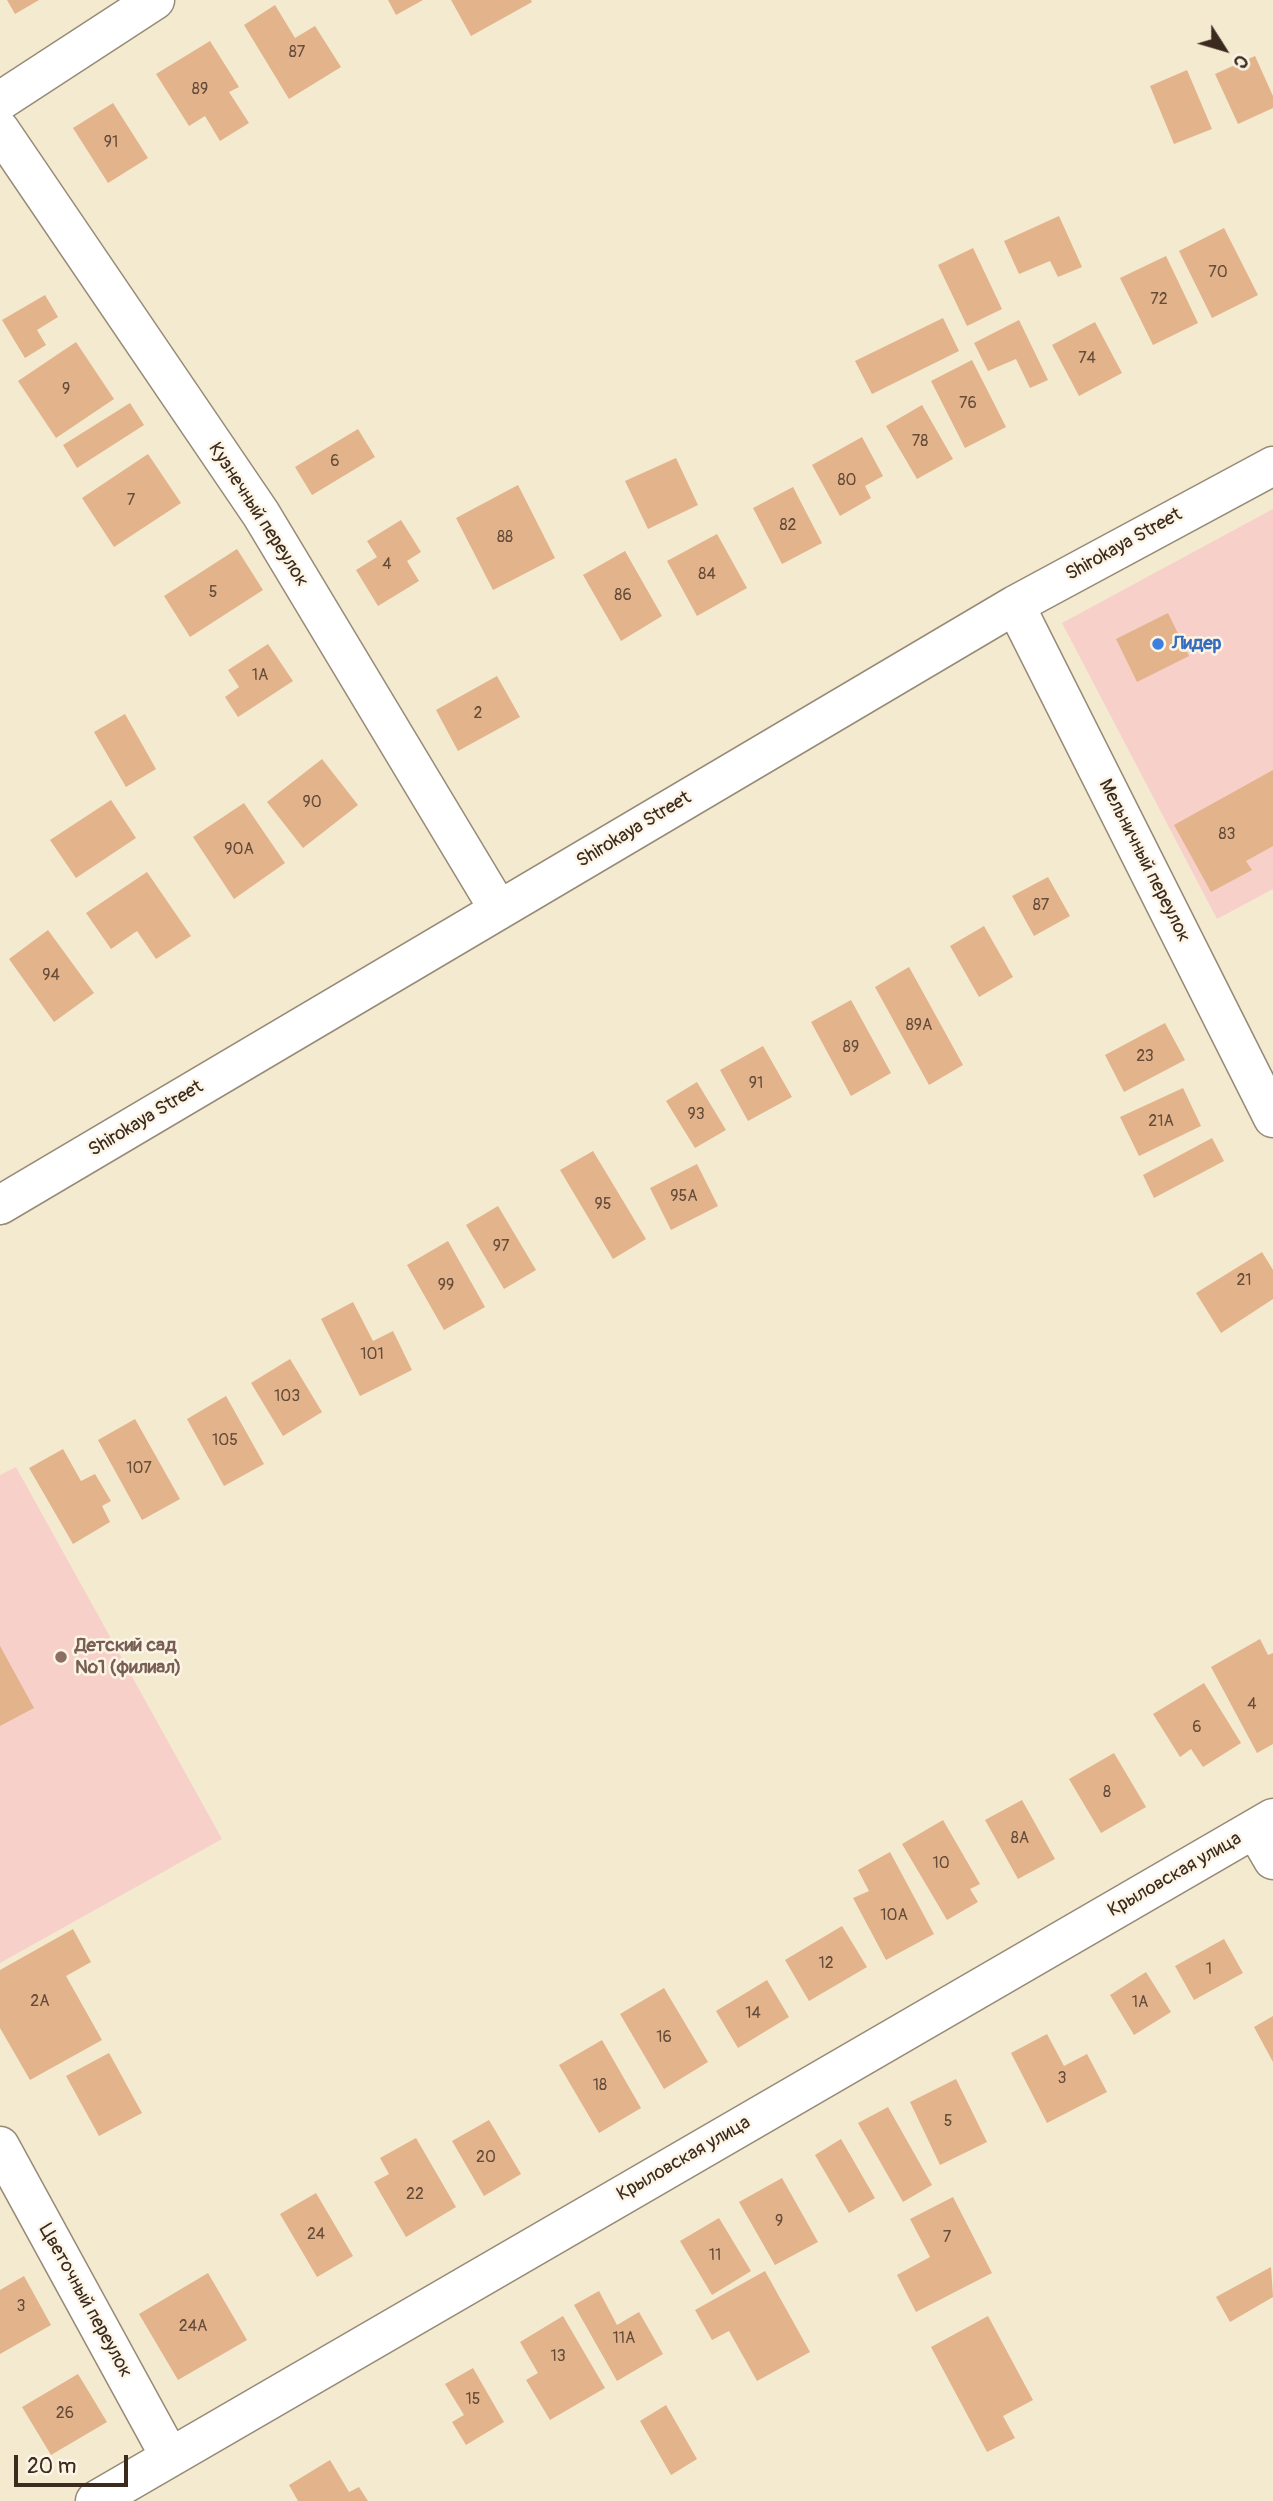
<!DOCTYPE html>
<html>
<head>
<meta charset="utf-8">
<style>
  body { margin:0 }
  #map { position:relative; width:1273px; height:2501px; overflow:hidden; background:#f3ead0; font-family:Pangolin,sans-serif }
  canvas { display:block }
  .north { position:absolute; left:1189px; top:14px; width:70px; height:70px; -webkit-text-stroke:5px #fcf5e5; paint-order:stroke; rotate:127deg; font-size:19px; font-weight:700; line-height:28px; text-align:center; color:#3b2a1e }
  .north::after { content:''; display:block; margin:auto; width:24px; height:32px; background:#3b2a1e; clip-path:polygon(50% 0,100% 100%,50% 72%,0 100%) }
  .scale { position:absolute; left:14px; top:2455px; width:114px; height:32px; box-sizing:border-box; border:4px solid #3b2a1e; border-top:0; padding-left:9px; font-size:21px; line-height:24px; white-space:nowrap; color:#3b2a1e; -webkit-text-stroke:5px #fcf5e5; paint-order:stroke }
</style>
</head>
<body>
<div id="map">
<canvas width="1273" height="2501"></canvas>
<div class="north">С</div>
<div class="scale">20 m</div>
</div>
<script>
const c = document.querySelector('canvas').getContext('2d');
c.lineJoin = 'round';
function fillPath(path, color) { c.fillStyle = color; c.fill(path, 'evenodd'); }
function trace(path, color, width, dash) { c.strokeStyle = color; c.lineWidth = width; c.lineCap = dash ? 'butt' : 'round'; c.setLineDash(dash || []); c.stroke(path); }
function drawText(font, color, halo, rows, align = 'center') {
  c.font = font + ' Pangolin,sans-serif'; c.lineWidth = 5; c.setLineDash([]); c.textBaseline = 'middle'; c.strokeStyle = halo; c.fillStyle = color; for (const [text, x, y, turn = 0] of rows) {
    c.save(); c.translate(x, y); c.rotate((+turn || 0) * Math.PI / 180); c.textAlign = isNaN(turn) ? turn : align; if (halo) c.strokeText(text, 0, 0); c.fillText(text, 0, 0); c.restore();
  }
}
fillPath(new Path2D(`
  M1273,509V889L1217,919L1062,623Z
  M16,1467L222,1839L0,1963V1475Z`), '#f7d0ca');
fillPath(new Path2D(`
  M7,0H39L15,14Z
  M388,0H423L396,15Z
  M451,0H531L532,2L471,36Z
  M275,5L295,38L315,26L341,67L289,99L244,25Z
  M210,41L239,87L229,92L249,123L220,141L205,116L189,126L156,74Z
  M1255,56L1273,96V108L1238,124L1215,74Z
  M1187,70L1212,129L1174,144L1150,86Z
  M113,103L148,158L108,183L73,128Z
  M1059,216L1082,267L1058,277L1050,261L1019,274L1004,241Z
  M1224,228L1258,295L1212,318L1179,251Z
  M973,248L1002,309L967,326L938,265Z
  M1166,256L1198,323L1153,345L1120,278Z
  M45,295L58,317L37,330L46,345L25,358L2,320Z
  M943,318L959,351L872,394L855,361Z
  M1019,320L1048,380L1030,388L1016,359L988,371L974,343Z
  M1095,322L1122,373L1079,396L1052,345Z
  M76,342L114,399L56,438L18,381Z
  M972,360L1006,427L965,448L931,381Z
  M130,403L144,425L77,468L63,445Z
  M922,405L953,459L917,479L886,426Z
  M358,429L375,457L312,495L295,467Z
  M862,437L883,476L865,486L871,498L840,516L812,465Z
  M148,454L181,503L114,547L82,498Z
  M676,458L698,505L648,529L625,481Z
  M518,485L555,558L493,590L456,518Z
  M793,487L822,543L782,564L753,508Z
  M401,520L421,552L407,561L419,581L378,606L356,570L377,557L367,541Z
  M717,534L747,588L697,616L667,561Z
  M237,549L263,590L190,637L164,596Z
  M625,551L662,616L621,641L583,575Z
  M1168,613L1189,656L1137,682L1116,639Z
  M268,644L293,681L238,717L225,697L239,687L228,670Z
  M497,676L520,717L458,751L436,710Z
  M125,714L156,769L126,787L94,732Z
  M322,759L358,805L303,848L267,802Z
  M1273,770V846L1246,861L1252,870L1211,892L1174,825Z
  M111,800L136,838L76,878L50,840Z
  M244,803L285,863L234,899L193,837Z
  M147,872L191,936L156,959L137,931L111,949L86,913Z
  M1048,877L1070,916L1034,936L1012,896Z
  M984,926L1013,977L979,997L950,946Z
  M48,930L94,993L54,1022L9,959Z
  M909,967L963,1065L929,1085L875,987Z
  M851,1000L891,1073L851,1096L811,1022Z
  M1165,1023L1185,1060L1124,1092L1105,1055Z
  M763,1046L792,1097L748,1121L720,1070Z
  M697,1082L726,1130L695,1148L666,1101Z
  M1183,1088L1201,1126L1139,1156L1120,1117Z
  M1212,1138L1224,1161L1154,1198L1143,1175Z
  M593,1151L646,1239L613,1259L560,1170Z
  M697,1164L718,1206L671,1230L650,1188Z
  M498,1206L536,1270L504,1289L466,1225Z
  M448,1241L485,1307L444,1330L407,1265Z
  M1262,1252L1273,1270V1299L1221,1333L1196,1293Z
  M353,1302L373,1341L393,1331L412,1370L360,1396L321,1319Z
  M290,1359L322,1412L283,1436L251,1383Z
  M226,1396L264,1464L224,1486L187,1419Z
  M135,1419L180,1499L142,1520L98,1440Z
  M63,1449L81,1481L95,1474L111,1501L102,1506L110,1522L73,1544L29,1468Z
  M1260,1639L1268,1655L1273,1653V1744L1257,1753L1211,1667Z
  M0,1646L34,1708L0,1726Z
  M1204,1683L1241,1743L1203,1767L1191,1749L1180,1757L1153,1714Z
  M1114,1753L1146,1807L1101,1833L1069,1779Z
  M1022,1800L1055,1859L1018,1879L985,1820Z
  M943,1820L980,1884L970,1889L978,1902L947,1920L902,1844Z
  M890,1852L934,1934L886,1960L853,1898L869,1891L858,1870Z
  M842,1926L867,1967L809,2001L785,1960Z
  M73,1929L91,1962L66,1976L102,2040L30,2080L0,2028V1970Z
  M1224,1939L1243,1973L1194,2000L1175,1966Z
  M1146,1972L1171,2012L1134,2035L1110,1995Z
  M767,1980L789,2017L738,2048L716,2011Z
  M664,1988L708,2062L664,2089L620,2014Z
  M1273,2016V2062L1254,2027Z
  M1047,2034L1064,2066L1087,2054L1107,2092L1047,2123L1011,2053Z
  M602,2040L641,2108L599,2133L559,2065Z
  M109,2053L142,2113L99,2136L66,2076Z
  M956,2079L987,2142L940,2165L910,2102Z
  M888,2107L932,2185L903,2202L858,2123Z
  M489,2120L521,2174L484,2196L452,2141Z
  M416,2138L456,2207L406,2237L374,2182L389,2174L380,2158Z
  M841,2139L875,2198L849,2213L815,2155Z
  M782,2178L818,2242L775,2265L739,2202Z
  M316,2193L353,2256L317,2277L280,2214Z
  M953,2197L992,2273L916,2312L897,2275L930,2257L910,2219Z
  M719,2218L751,2271L712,2295L680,2241Z
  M1271,2267L1273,2297L1230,2322L1216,2297Z
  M765,2271L810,2352L757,2381L729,2331L712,2340L695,2310Z
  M208,2273L247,2340L178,2380L139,2314Z
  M24,2276L51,2325L0,2354V2290Z
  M599,2291L617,2325L639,2312L663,2354L617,2381L574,2305Z
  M563,2316L605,2388L550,2420L526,2380L538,2373L520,2342Z
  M988,2316L1033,2400L1003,2416L1015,2438L987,2452L931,2347Z
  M473,2368L504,2422L466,2445L452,2422L464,2415L445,2384Z
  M78,2374L107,2422L51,2455L22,2407Z
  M666,2405L697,2459L671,2475L640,2421Z
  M330,2460L349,2492L359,2487L368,2501H298L289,2485Z`), '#e3b38b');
const minor = new Path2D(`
  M0,101L155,0
  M0,130L261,514L499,910
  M1015,605L1273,1118
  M0,1205L1015,605L1273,466
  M1255,1829L1273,1860
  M0,2146L170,2457
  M95,2501L1273,1818`);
trace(minor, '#978a77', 41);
trace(minor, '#fff', 38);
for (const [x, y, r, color] of [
  [1158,644,7,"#3f7fe0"],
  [61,1657,7,"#8d6e63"]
]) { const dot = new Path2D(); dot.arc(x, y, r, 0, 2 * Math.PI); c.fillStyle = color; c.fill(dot); trace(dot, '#fcf5e5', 2.5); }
drawText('16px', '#654c39', null, [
  ["87",297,53],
  ["89",200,90],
  ["91",111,143],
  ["70",1218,273],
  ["72",1159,300],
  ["74",1087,359],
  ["9",66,390],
  ["76",968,404],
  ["78",920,442],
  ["6",335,462],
  ["80",847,481],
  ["7",131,501],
  ["82",788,526],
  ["88",505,538],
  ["4",387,565],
  ["84",707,575],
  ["5",213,593],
  ["86",623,596],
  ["1А",260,676],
  ["2",478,714],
  ["90",312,803],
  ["83",1227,835],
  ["90А",239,850],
  ["87",1041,906],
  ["94",51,976],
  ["89А",919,1026],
  ["89",851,1048],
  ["23",1145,1057],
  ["91",756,1084],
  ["93",696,1115],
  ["21А",1161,1122],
  ["95А",684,1197],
  ["95",603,1205],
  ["97",501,1247],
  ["21",1244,1281],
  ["99",446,1286],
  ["101",372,1355],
  ["103",287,1397],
  ["105",225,1441],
  ["107",139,1469],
  ["4",1252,1705],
  ["6",1197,1728],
  ["8",1107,1793],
  ["8А",1020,1839],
  ["10",941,1864],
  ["10А",894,1916],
  ["12",826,1964],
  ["1",1209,1970],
  ["2А",40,2002],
  ["1А",1140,2003],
  ["14",753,2014],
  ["16",664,2038],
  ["3",1062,2079],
  ["18",600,2086],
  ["5",948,2122],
  ["20",486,2158],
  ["22",415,2195],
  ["9",779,2222],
  ["24",316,2235],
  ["7",947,2238],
  ["11",715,2256],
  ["3",21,2307],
  ["24А",193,2327],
  ["11А",624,2339],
  ["13",558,2357],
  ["15",473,2400],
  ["26",65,2414]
]);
drawText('19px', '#3b2a1e', '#fcf5e5', [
  ["Кузнечный переулок",258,515,57],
  ["Shirokaya Street",1124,545,-29],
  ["Shirokaya Street",634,830,-31],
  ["Мельничный переулок",1144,861,63],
  ["Shirokaya Street",146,1119,-31],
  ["Крыловская улица",1175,1875,-30],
  ["Крыловская улица",684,2159,-30],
  ["Цветочный переулок",85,2301,61]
]);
drawText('bold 19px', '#366cbe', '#fcf5e5', [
  ["Лидер",1172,644]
], 'left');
drawText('bold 19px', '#785e54', '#fcf5e5', [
  ["Детский сад",75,1646],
  ["№1 (филиал)",75,1668]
], 'left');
</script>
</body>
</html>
